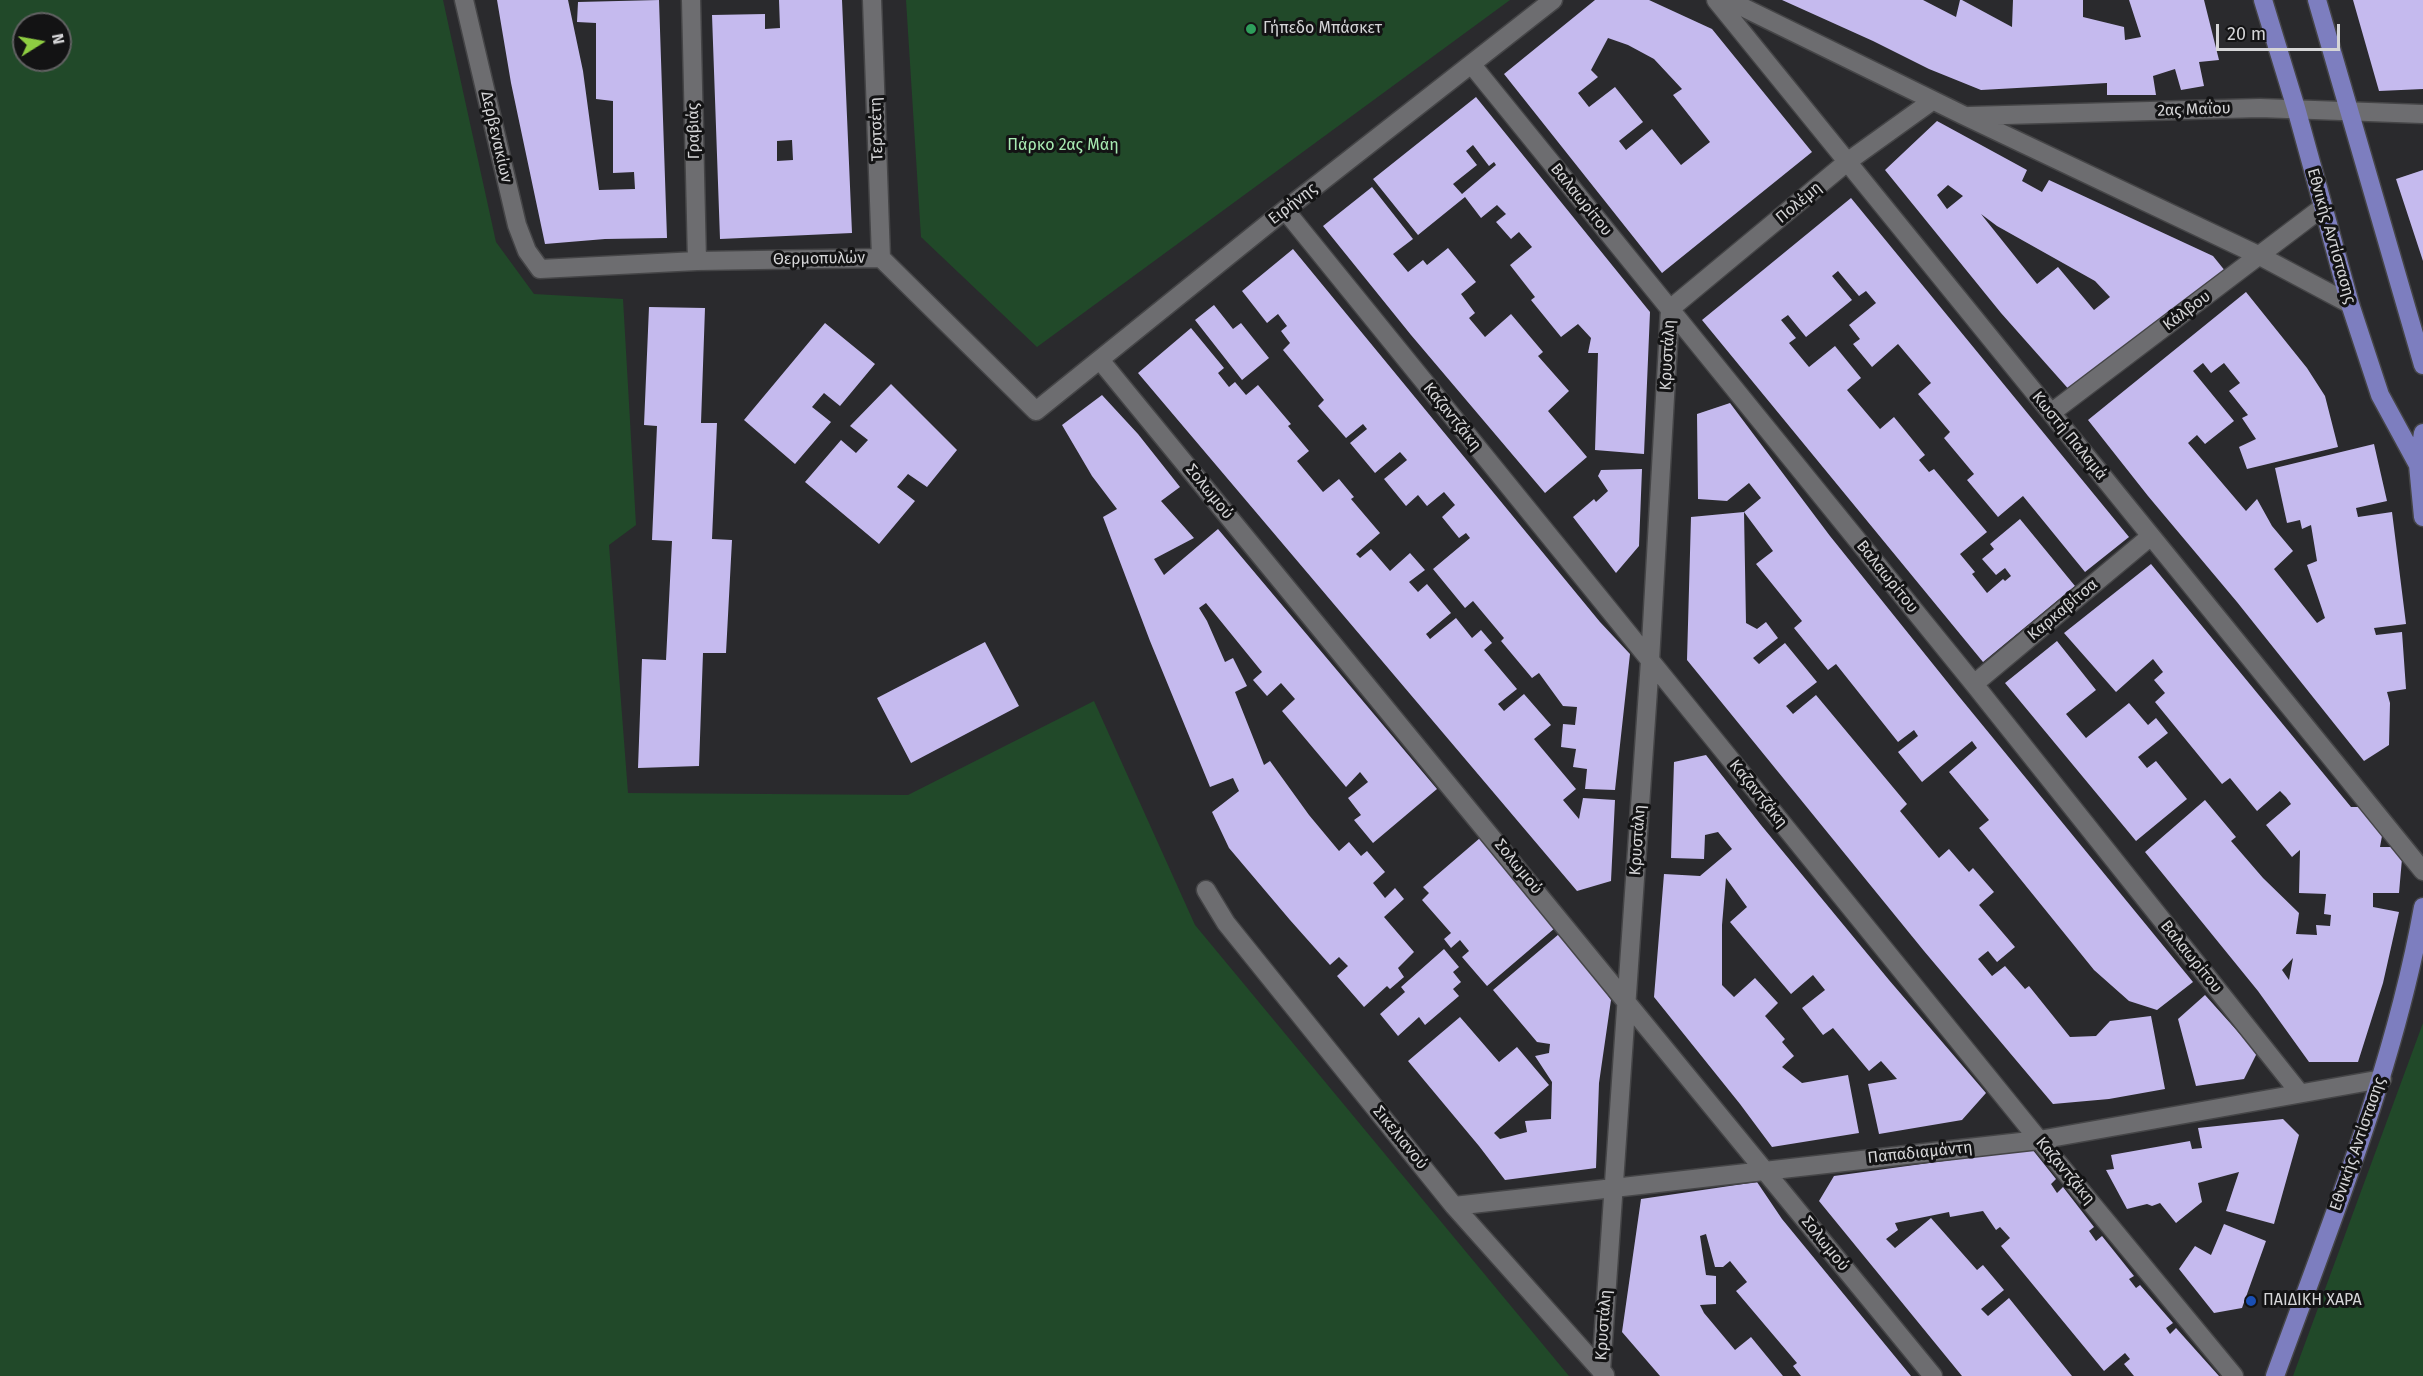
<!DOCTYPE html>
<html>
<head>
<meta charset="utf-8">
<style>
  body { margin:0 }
  #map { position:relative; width:2423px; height:1376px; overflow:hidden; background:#2a2a2d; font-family:"Fira Sans",sans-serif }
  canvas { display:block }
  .north { position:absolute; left:12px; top:12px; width:60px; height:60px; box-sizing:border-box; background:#131314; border:2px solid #616162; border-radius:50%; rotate:79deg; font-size:16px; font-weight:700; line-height:24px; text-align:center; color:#d5d5d7 }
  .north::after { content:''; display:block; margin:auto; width:21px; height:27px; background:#8ecd42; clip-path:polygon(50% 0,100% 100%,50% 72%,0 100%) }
  .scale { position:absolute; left:2216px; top:24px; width:124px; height:27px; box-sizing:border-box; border:3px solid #d5d5d7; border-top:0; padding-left:8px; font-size:18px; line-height:21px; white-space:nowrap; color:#d5d5d7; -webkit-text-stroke:4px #131314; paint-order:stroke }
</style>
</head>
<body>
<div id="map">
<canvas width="2423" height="1376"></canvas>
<div class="north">N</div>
<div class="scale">20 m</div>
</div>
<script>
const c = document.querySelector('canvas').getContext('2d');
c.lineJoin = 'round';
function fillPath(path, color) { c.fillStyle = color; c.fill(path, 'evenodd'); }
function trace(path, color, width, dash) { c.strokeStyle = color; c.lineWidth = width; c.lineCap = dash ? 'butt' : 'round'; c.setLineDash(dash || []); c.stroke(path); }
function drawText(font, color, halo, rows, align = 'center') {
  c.font = font + ' "Fira Sans",sans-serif'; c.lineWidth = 6; c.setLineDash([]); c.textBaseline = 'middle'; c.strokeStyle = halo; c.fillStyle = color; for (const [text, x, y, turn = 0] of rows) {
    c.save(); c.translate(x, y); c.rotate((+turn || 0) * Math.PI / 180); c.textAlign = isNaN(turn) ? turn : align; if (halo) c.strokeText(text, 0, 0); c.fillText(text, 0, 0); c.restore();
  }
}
fillPath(new Path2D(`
  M0,0H443L496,242L534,294L623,299L636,525L609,545L628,793L908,795L1094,701L1195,925L1569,1376H0ZM24,24H60V60H24Z
  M906,0H1510L1037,347L921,237Z
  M2423,1023V1376H2293Z`), '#214929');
fillPath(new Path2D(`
  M497,0H568L583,71L599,190L635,189L634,172L613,173V101L596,99V23L577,22L578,2L659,0L667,238L605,239L545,244L511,83Z
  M779,0H842L852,233L720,239L712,15L765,14V29L780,28ZM792,140L793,160L777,161V141Z
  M1595,0H1649L1712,29L1812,152L1662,273L1504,74ZM1608,38L1628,45L1654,59L1682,89L1673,95L1710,142L1681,165L1652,129L1626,150L1619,141L1643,122L1615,87L1589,107L1578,93L1598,77L1591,70Z
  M1782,0H1923L1956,17L1960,0H1962L2012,27L2013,0H2083V17L2124,27L2125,40L2141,37L2129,0H2204L2219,60L2199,62L2204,86L2181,90L2175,69L2153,76L2156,95H2107V83L1981,90L1929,69L1873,41Z
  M2353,0H2423V89L2379,91Z
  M1476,97L1650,312L1644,454L1595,450L1598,353H1588L1591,338L1578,324L1561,337L1531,300L1535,297L1510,265L1532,247L1519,232L1511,239L1496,222L1506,214L1497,205L1481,218L1465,197L1418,235L1373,179ZM1473,145L1489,166L1494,162L1496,165L1462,194L1453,184L1477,165L1466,151Z
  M1937,121L2027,170L2022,181L2042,192L2049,180L2213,256L2226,272L2072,393L2001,313L1885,170ZM1948,185L1963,196L1947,209L1937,195ZM1981,214L1997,226L2095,281L2110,297L2094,310L2058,267L2037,284Z
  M2423,170V261L2396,179Z
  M1372,187L1413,239L1393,254L1408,272L1423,260L1427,265L1448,248L1476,282L1461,294L1475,313L1469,318L1485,337L1511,314L1543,352L1538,356L1569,391L1548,411L1587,457L1545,493L1411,335L1323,226Z
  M1851,198L2129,537L2085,572L2023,496L1998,517L1967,480L1974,474L1944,438L1950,432L1918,394L1931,383L1898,344L1872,367L1853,344L1860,339L1849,325L1876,303L1866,291L1859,296L1838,271L1832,276L1852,300L1806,337L1788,315L1781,320L1796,338L1789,343L1809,367L1835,346L1861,378L1847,390L1880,429L1894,417L1925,455L1919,460L1929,472L1934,469L1987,532L1960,554L1975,572L1972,574L1987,593L2003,579L2005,581L2011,576L2005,568L1996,575L1982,559L1994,549L1990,544L2020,519L2075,586L1983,662L1702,320Z
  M1293,249L1600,622L1630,654L1615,790L1585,789L1587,769L1573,767L1576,749L1561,747L1563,724L1575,725L1577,707L1563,706L1539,673L1532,678L1501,641L1504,638L1473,601L1465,608L1433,569L1470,538L1466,533L1459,538L1442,517L1455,505L1444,492L1427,506L1418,495L1406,506L1384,479L1407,460L1400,452L1375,473L1350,443L1367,429L1363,424L1346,438L1318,406L1324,400L1283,350L1290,343L1281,331L1287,326L1278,314L1267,323L1242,291Z
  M2246,292L2307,368L2325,396L2338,447L2247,469L2239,447L2256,439L2242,418L2248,415L2229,391L2240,383L2224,363L2211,373L2203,363L2193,371L2234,421L2205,444L2197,435L2188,443L2246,511L2257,499L2272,526L2293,551L2274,569L2317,623L2325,618L2307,565L2317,561L2311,525L2302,529L2300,520L2287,523L2275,468L2374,444L2387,501L2356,508L2358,517L2392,512L2406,624L2374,628L2376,635L2402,632L2406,689L2387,692L2390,703L2389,745L2364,761L2237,602L2148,496L2088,420Z
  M1214,305L1233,329L1241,323L1269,358L1242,380L1195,320Z
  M649,307L705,308L701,423H717L712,539L732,540L726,653H703L699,766L638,768L642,659L666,660L672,541L652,540L657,426L644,425Z
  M825,323L875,364L840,406L824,393L812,407L831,422L795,464L744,420Z
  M1191,328L1224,368L1218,373L1229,387L1235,382L1246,395L1258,385L1291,424L1288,426L1309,451L1297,461L1323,492L1339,479L1354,497L1351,499L1380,533L1356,554L1360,558L1371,549L1390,571L1410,553L1425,570L1409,582L1418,592L1427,584L1451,613L1426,634L1430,639L1456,618L1472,638L1481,630L1492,643L1484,650L1517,689L1498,704L1504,711L1524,694L1551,725L1534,739L1576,789L1563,800L1579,819L1583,798L1615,800L1611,881L1577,891L1138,373Z
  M891,384L957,450L927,487L908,474L897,487L915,501L879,544L805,482L841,440L856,453L868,440L850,426Z
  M1102,395L1138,434L1180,487L1161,501L1194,538L1154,559L1164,575L1218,529L1437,789L1373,843L1354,820L1361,815L1348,798L1368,782L1360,772L1346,787L1282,711L1295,699L1281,683L1267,696L1253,680L1262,672L1206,603L1199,608L1207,621L1225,662L1233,658L1247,686L1235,692L1264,765L1270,761L1309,815L1339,851L1349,842L1361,856L1367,851L1385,872L1373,883L1385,898L1395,888L1404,899L1384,917L1414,952L1398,968L1404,977L1390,989L1387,986L1364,1007L1337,976L1348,966L1339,957L1330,965L1290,920L1229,848L1212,812L1239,791L1233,778L1210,787L1150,641L1103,517L1117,509L1092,476L1062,425Z
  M1730,403L1830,536L1957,694L2193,982L2157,1010L2129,1001L2094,970L1979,828L1989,820L1949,772L1977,748L1972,741L1922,782L1898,752L1918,736L1914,730L1898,742L1836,664L1828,670L1794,628L1802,621L1756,564L1773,551L1744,512L1746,623L1757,629L1766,622L1778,638L1753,658L1759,664L1785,643L1817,682L1786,706L1793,714L1816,695L1907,804L1900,811L1939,858L1949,849L1969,872L1973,868L1994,892L1979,905L2015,947L1997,962L1988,951L1978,959L1992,976L2005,966L2025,989L2029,986L2070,1037L2096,1036L2110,1021L2151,1016L2165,1089L2109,1099L2053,1104L1924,951L1687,660L1691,517L1744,512L1761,498L1749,483L1727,501L1698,499L1697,414Z
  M1642,469L1639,546L1616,573L1573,517L1594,499L1596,502L1608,491L1598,476L1601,470Z
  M2151,564L2351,807H2360L2382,836L2380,847H2403L2399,893H2373V907L2399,912L2383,983L2358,1062H2309L2258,991L2145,852L2205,800L2236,837L2231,841L2263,878L2299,913L2296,934L2317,935L2316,925L2330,926L2331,915L2324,914L2326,894L2299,893L2300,850L2292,857L2266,825L2291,804L2286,797L2280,791L2257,811L2230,778L2222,784L2155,702L2165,693L2154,680L2163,672L2153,659L2116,692L2064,633ZM2293,958L2289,980L2282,970Z
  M2057,641L2096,690L2066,714L2086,738L2129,703L2148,725L2156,718L2168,733L2138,757L2147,768L2156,761L2187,799L2136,841L2005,683Z
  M985,642L1019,706L911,763L877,698Z
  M1706,755L1761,825L1889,980L1986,1093L1962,1120L1879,1134L1868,1084L1897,1079L1881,1061L1869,1071L1833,1028L1823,1035L1802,1008L1825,990L1813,975L1791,994L1730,922L1747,907L1726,878L1722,925V985L1734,997L1755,978L1778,1003L1765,1016L1785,1039L1782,1042L1794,1056L1782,1067L1802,1083L1848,1075L1859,1133L1772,1147L1740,1104L1654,997L1664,874L1700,876L1732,849L1718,832L1705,835L1704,859L1671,858L1674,762Z
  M1480,838L1555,928L1487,986L1462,957L1469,951L1460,940L1451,948L1444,939L1451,933L1422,900L1429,893L1423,887Z
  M1559,934L1597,978L1611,1000L1599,1083L1596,1168L1505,1180L1479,1146L1408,1061L1460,1017L1499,1062L1517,1047L1549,1085L1494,1133L1500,1139L1527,1132L1525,1121L1551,1119L1552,1082L1535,1056L1549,1053L1550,1044L1537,1042L1493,990Z
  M1444,949L1459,967L1453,972L1461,982L1453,989L1459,996L1425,1025L1419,1017L1398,1036L1380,1014L1405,992L1401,987Z
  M2205,995L2257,1053L2244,1079L2196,1086L2178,1019Z
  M2283,1119L2299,1135L2274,1224L2226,1211L2239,1172L2198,1183L2202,1202L2176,1223L2160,1203L2152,1206L2147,1204L2127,1209L2106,1170L2114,1169L2111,1155L2190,1141L2192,1149L2202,1148L2198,1128Z
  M2032,1149L2056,1179L2051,1184L2057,1193L2063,1187L2094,1227L2089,1231L2096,1241L2102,1236L2134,1276L2129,1279L2136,1288L2140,1285L2173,1323L2166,1328L2170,1334L2176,1328L2219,1376H2134L2124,1364L2130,1359L2125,1353L2104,1371L2001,1246L2010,1238L2000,1227L1996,1230L1983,1211L1950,1217L1949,1212L1895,1223L1898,1230L1886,1239L1895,1248L1931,1218L1977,1270L1983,1265L2004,1290L1981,1309L1988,1316L2009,1298L2072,1376H1962L1819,1201L1834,1176Z
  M1757,1182L1782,1219L1911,1376H1801L1793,1366L1797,1363L1736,1291L1747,1282L1730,1261L1723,1267H1715L1706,1234L1700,1236L1706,1275L1716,1276V1304L1700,1305L1704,1313L1735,1350L1751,1337L1783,1376H1660L1622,1332L1641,1199Z
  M2224,1224L2266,1241L2242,1308L2214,1313L2179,1269L2195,1246L2211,1255Z`), '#c5baee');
const minor = new Path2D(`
  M464,0L517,225L527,251L540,269L697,261L881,258L1036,411L1285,210L1553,0
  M691,0L697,261
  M872,0L881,258
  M1716,0L2423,871
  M1728,0L1965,116L2260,256L2350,304
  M1472,65L1974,684L2299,1092
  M1969,116L2260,108L2423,114
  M1285,210L2039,1140L2234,1376
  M1100,360L1933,1376
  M2051,413L2323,207
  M1974,684L2151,536
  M1206,890L1226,923L1454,1206L1605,1375
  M1454,1206L2039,1140L2382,1079
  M1601,1371L1650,661L1670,309L1847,162L1932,101`);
const major = new Path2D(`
  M2263,0L2296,108L2350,304L2380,395L2418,465
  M2317,0L2423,365
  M2423,433L2418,465L2423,517
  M2275,1376C2331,1222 2394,1069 2423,907`);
trace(minor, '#454547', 21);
trace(major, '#454547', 21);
trace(minor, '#6d6d70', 18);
trace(major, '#7d7ebf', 18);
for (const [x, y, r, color] of [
  [1251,29,6,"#2e9e5b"],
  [2251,1301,6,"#1a4fb4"]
]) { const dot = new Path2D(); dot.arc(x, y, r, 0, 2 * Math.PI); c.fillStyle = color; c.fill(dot); trace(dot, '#131314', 2); }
drawText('16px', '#d5d5d7', '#131314', [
  ["Γήπεδο Μπάσκετ",1263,29],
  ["ΠΑΙΔΙΚΗ ΧΑΡΑ",2263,1301]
], 'left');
drawText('16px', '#d5d5d7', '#131314', [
  ["2ας Μαΐου",2194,110,-2],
  ["Τερτσέτη",877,129,-92],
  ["Γραβιάς",694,131,-91],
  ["Δερβενακίων",496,137,77],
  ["Βαλαωρίτου",1581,200,51],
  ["Πολέμη",1799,203,-40],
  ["Ειρήνης",1293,204,-38],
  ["Εθνικής Αντίστασης",2331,236,74],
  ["Θερμοπυλών",819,259,-1],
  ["Κάλβου",2187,311,-37],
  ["Κρυστάλη",1668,355,-87],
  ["Καζαντζάκη",1452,417,51],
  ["Κωστή Παλαμά",2069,436,51],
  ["Σολωμού",1209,492,51],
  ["Βαλαωρίτου",1887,577,51],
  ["Καρκαβίτσα",2063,610,-40],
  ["Καζαντζάκη",1758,794,51],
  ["Κρυστάλη",1638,840,-86],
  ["Σολωμού",1518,867,51],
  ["Βαλαωρίτου",2191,957,51],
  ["Σικελιανού",1400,1138,51],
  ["Εθνικής Αντίστασης",2358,1144,-71],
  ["Παπαδιαμάντη",1920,1153,-6],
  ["Καζαντζάκη",2065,1171,50],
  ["Σολωμού",1825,1244,51],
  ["Κρυστάλη",1604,1325,-86]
]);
drawText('16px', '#a8ebb2', '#131314', [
  ["Πάρκο 2ας Μάη",1063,146]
]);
</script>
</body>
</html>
